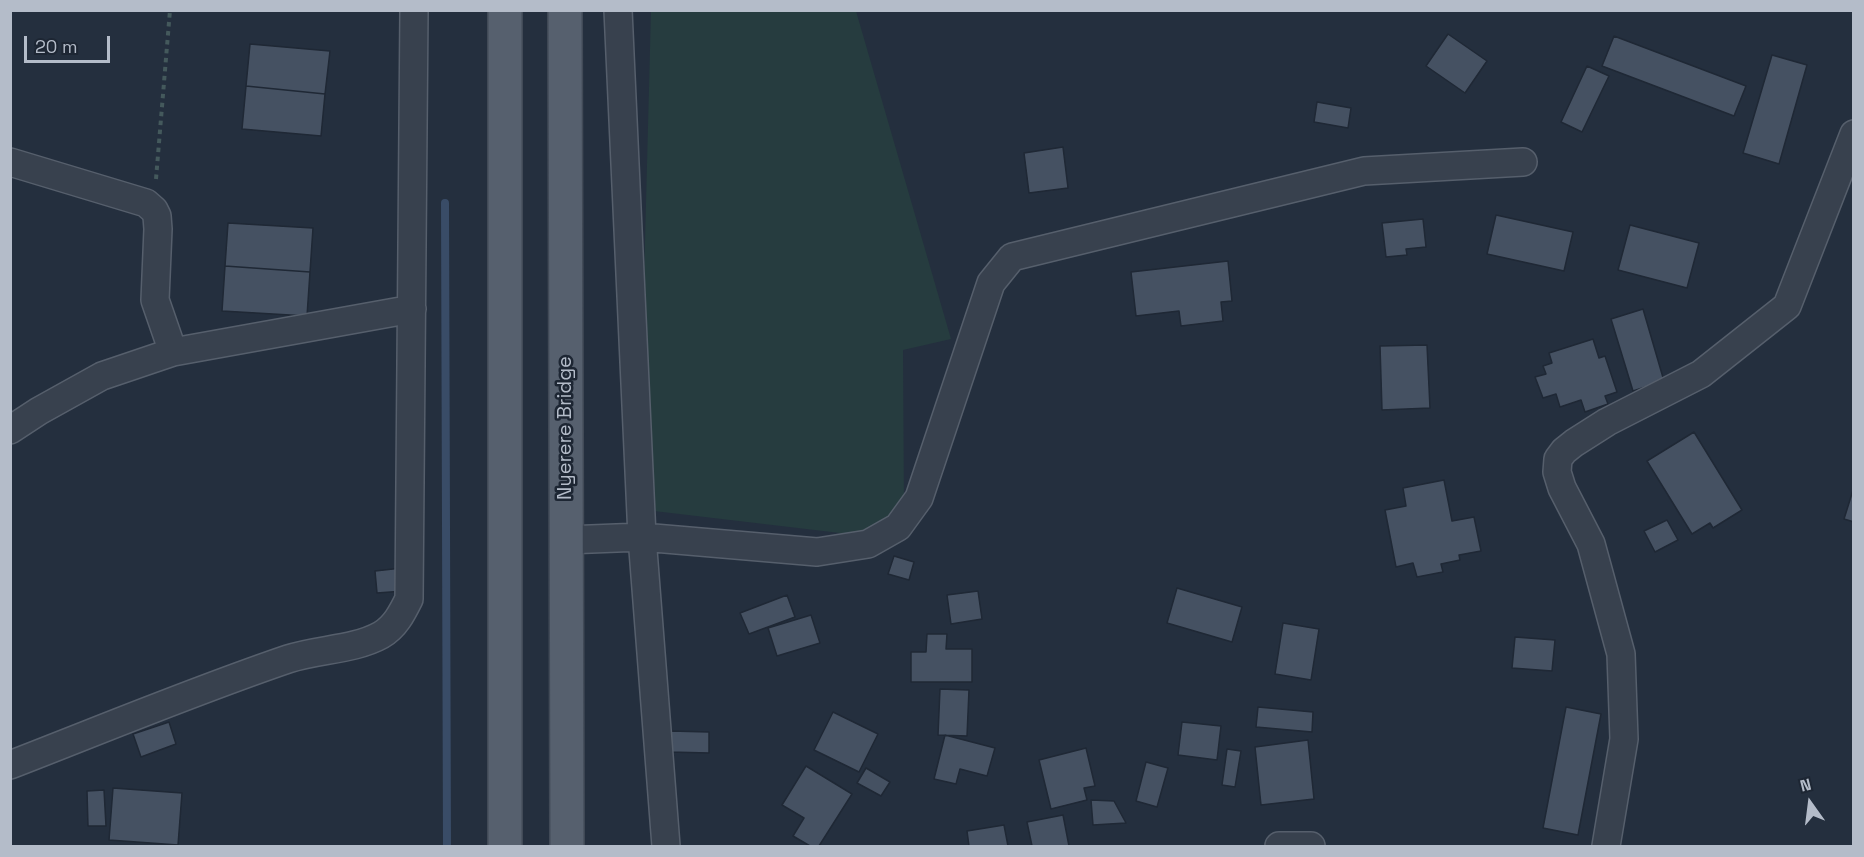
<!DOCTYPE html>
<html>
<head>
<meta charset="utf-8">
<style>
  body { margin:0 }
  #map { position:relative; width:1864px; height:857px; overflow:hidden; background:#242f3e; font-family:"Space Grotesk",sans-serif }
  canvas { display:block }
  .frame { position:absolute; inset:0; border:12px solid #b4bcc9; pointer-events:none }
  .north { position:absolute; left:1780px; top:773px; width:60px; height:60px; -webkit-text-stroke:4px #1d2633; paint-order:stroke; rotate:346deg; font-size:16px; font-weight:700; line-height:24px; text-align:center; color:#b4bcc9 }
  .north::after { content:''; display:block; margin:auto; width:21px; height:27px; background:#b4bcc9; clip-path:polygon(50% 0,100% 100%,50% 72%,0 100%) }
  .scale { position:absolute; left:24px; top:36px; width:86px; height:27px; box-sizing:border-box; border:3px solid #b4bcc9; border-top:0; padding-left:8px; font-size:18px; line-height:21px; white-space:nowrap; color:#b4bcc9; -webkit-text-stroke:4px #1d2633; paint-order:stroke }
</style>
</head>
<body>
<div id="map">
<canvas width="1864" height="857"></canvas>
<div class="frame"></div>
<div class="north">N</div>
<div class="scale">20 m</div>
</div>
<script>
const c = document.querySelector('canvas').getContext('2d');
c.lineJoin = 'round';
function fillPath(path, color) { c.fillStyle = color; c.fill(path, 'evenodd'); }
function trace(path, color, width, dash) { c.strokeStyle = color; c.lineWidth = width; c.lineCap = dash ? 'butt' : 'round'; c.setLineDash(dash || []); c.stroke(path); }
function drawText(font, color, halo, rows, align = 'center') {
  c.font = font + ' "Space Grotesk",sans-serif'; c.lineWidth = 5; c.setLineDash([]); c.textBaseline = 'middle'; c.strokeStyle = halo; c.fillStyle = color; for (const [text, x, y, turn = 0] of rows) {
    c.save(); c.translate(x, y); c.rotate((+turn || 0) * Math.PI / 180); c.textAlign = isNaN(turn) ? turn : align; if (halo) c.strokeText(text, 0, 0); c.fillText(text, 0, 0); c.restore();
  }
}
fillPath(new Path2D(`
  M651,11H856L951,339L903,350L904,510L857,535L654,511L639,472Z`), '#263c3f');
trace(new Path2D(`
  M445,203L447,846`), '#394c67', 8);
const building = new Path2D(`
  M1448,34L1487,61L1465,93L1426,66Z
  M1614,36L1746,86L1734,116L1602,66Z
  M250,44L330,51L325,94L246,86Z
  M1772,55L1807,65L1779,164L1743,153Z
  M1587,66L1609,76L1582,132L1561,122Z
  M246,86L325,94L321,136L242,129Z
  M1317,102L1351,108L1348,128L1314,122Z
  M1063,147L1068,188L1029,193L1024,153Z
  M1496,215L1573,232L1564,271L1487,254Z
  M1423,219L1426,247L1406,249L1407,255L1386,257L1382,223Z
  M228,223L313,228L310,272L225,266Z
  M1630,225L1699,243L1687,288L1618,270Z
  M1228,261L1232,301L1221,302L1223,321L1181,326L1179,311L1136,316L1131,272Z
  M225,266L310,272L307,316L222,311Z
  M1643,309L1664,381L1633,391L1611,319Z
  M1593,339L1599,358L1605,356L1617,392L1605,396L1608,404L1585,412L1581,400L1560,407L1556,394L1543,398L1535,377L1546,374L1543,366L1552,363L1549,353Z
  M1427,345L1430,408L1382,410L1380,346Z
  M1694,432L1742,510L1713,528L1710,523L1692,534L1647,461Z
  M1444,480L1452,521L1474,517L1481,551L1459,555L1460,560L1441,564L1443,572L1417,577L1413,563L1396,567L1385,510L1406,506L1403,488Z
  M1854,487V522L1844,519Z
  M1667,520L1678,540L1655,552L1644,531Z
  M894,556L914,562L909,580L888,574Z
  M402,568L404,591L377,593L375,571Z
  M1177,588L1242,607L1232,642L1167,623Z
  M978,591L982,619L951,624L947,595Z
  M787,595L795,617L749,634L740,613Z
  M811,615L820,643L777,656L768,628Z
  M1283,623L1319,629L1311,680L1275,674Z
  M927,634H947L946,649H972V682H911V652H926Z
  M1515,637L1555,640L1552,671L1512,668Z
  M940,689L969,690L967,736L938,735Z
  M1258,707L1313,712L1312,732L1256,727Z
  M1566,707L1601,714L1578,835L1543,828Z
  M833,712L878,734L859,772L814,750Z
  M169,722L176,744L141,757L133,734Z
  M1182,722L1221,726L1217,760L1178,755Z
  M670,731L709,732V753L669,752Z
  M945,735L995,748L987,776L960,769L956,784L934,779Z
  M1308,740L1314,799L1261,805L1255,747Z
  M1086,748L1095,786L1084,788L1087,800L1051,809L1039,760Z
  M1227,749L1241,751L1235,787L1222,785Z
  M1146,762L1168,768L1157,807L1136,801Z
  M806,766L852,794L819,846H810L793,836L804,818L782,805Z
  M866,768L890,782L881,796L857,783Z
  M113,788L182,793L178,845L109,840Z
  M104,790L106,826H88L87,791Z
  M1091,800L1114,801L1126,823L1093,825Z
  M1063,815L1069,846H1032L1027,822Z
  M1004,825L1008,846H969L967,831Z`);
fillPath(building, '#455162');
trace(building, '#1f2835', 1.5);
const minor = new Path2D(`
  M618,10L642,537L666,846
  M10,162L146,203L154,210L157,216L158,229L155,300L173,352
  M10,430L39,411L102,376L173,352L412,309
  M566,540L642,537L817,552L868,544L898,527L919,498L991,283L1012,257L1364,171L1523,162
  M10,765C103,729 194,691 288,659C318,649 354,650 381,635C395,627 402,613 409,599L414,10
  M1279,846H1311
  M1606,846L1624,739L1621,654L1591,544L1562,488L1557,472L1558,459L1564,451L1574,443L1607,422L1701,374L1787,306L1854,134`);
const major = new Path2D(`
  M565,10L567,846
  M505,846V10`);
trace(minor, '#565f6c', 30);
trace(major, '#414a57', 36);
trace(new Path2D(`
  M156,179L170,10`), '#44595c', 4, [4.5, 4.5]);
trace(minor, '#38414e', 27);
trace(major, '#56606e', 33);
drawText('20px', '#b4bcc9', '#1d2633', [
  ["Nyerere Bridge",566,428,-90]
]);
</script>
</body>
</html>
